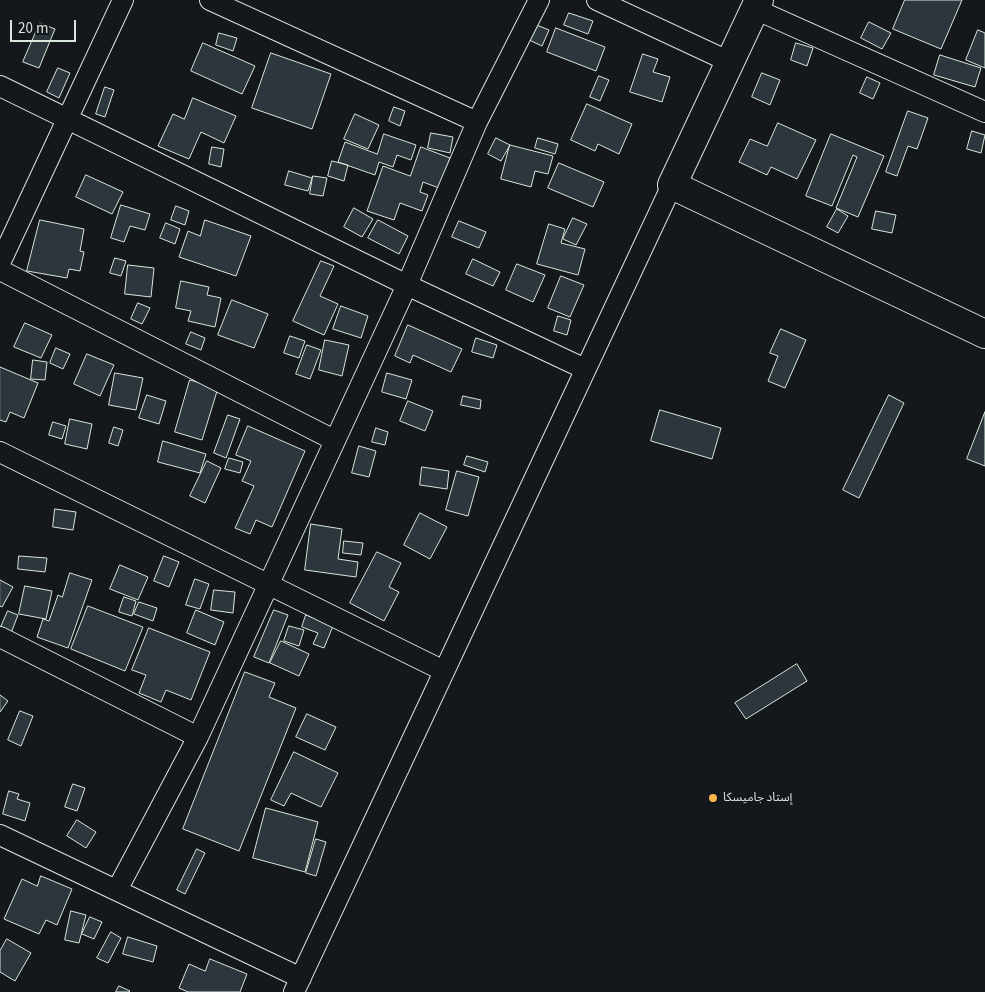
<!DOCTYPE html>
<html>
<head>
<meta charset="utf-8">
<style>
  body { margin:0 }
  #map { position:relative; width:985px; height:992px; overflow:hidden; background:#14181c; font-family:"Source Sans 3",sans-serif }
  canvas { display:block }
  .scale { position:absolute; left:10px; top:20px; width:66px; height:22px; box-sizing:border-box; border:2px solid #d8e6dc; border-top:0; padding-left:6px; font-size:15px; line-height:18px; white-space:nowrap; color:#d8e6dc; -webkit-text-stroke:4px #14181c; paint-order:stroke }
</style>
</head>
<body>
<div id="map">
<canvas width="985" height="992"></canvas>
<div class="scale">20 m</div>
</div>
<script>
const c = document.querySelector('canvas').getContext('2d');
c.lineJoin = 'round';
function fillPath(path, color) { c.fillStyle = color; c.fill(path, 'evenodd'); }
function trace(path, color, width, dash) { c.strokeStyle = color; c.lineWidth = width; c.lineCap = dash ? 'butt' : 'round'; c.setLineDash(dash || []); c.stroke(path); }
function drawText(font, color, halo, rows, align = 'center') {
  c.font = font + ' "Source Sans 3","Noto Sans Arabic",sans-serif'; c.lineWidth = 4; c.setLineDash([]); c.textBaseline = 'middle'; c.strokeStyle = halo; c.fillStyle = color; for (const [text, x, y, turn = 0] of rows) {
    c.save(); c.translate(x, y); c.rotate((+turn || 0) * Math.PI / 180); c.textAlign = isNaN(turn) ? turn : align; if (halo) c.strokeText(text, 0, 0); c.fillText(text, 0, 0); c.restore();
  }
}
const building = new Path2D(`
  M905,0H962L941,49L893,29Z
  M569,13L593,21L588,34L564,25Z
  M869,22L891,33L882,49L861,38Z
  M40,23L55,29L39,68L23,62Z
  M534,24L549,30L542,46L527,39Z
  M556,28L605,47L596,71L547,52Z
  M978,30L985,33V68L966,60Z
  M219,33L237,38L233,51L216,45Z
  M203,43L255,66L242,94L191,71Z
  M796,43L813,48L807,66L791,60Z
  M271,53L331,74L312,129L252,108Z
  M643,54L658,59L653,72L670,77L662,102L630,92Z
  M940,55L981,68L975,87L934,75Z
  M58,68L70,73L59,98L47,92Z
  M762,73L780,80L770,105L752,97Z
  M599,76L609,80L600,101L590,97Z
  M867,77L880,83L873,99L860,93Z
  M105,87L114,90L105,117L96,114Z
  M193,98L236,116L224,143L201,132L189,159L158,146L173,114L184,119Z
  M587,104L632,124L619,154L598,144L595,151L571,140Z
  M394,107L405,111L400,126L389,121Z
  M908,111L928,118L917,149L908,146L897,176L886,172Z
  M355,114L379,125L368,149L344,139Z
  M778,123L816,140L797,179L771,167L767,175L739,162L750,139L767,146Z
  M972,131L985,135L981,153L967,149Z
  M431,133L453,137L450,153L428,148Z
  M384,134L416,145L411,160L397,155L393,167L379,162L375,175L338,162L345,142L377,154Z
  M831,134L884,156L858,217L836,208L857,157L853,155L832,206L806,196Z
  M496,138L510,145L501,161L488,154Z
  M538,138L558,144L555,154L535,148Z
  M510,145L553,156L548,174L535,171L531,187L501,179Z
  M212,147L224,149L221,167L209,164Z
  M421,147L450,158L439,188L423,182L420,192L428,195L422,211L400,203L394,220L367,211L383,166L410,176Z
  M332,161L348,165L344,181L328,176Z
  M559,163L604,182L593,207L548,188Z
  M289,171L312,178L308,191L285,185Z
  M86,175L123,192L112,214L76,197Z
  M313,176L327,178L323,196L310,194Z
  M121,205L150,214L145,230L130,226L124,242L111,238Z
  M176,206L189,211L185,225L171,220Z
  M354,208L373,219L362,237L344,227Z
  M837,209L848,216L838,233L827,227Z
  M876,211L896,215L892,233L872,229Z
  M573,218L587,224L576,245L563,239Z
  M40,220L84,229L80,251L84,252L80,271L69,269L67,278L27,271Z
  M205,220L251,236L236,276L179,257L188,231L200,236Z
  M378,220L408,236L399,254L368,238Z
  M459,221L486,232L479,248L452,237Z
  M166,223L180,229L175,244L160,238Z
  M549,224L565,229L561,243L585,249L578,275L537,264Z
  M115,258L126,261L121,276L110,273Z
  M473,259L500,272L493,286L466,274Z
  M321,261L334,266L320,296L338,304L324,335L293,321Z
  M517,264L545,275L533,302L506,290Z
  M128,265L154,268L151,297L125,294Z
  M561,276L584,285L570,317L548,308Z
  M181,281L209,287L207,295L221,298L215,327L188,321L191,311L176,308Z
  M232,300L268,314L254,348L218,335Z
  M138,303L150,308L142,324L131,319Z
  M341,306L368,316L361,338L333,329Z
  M558,316L571,320L567,335L554,331Z
  M25,323L52,335L41,358L14,347Z
  M408,325L462,349L451,372L413,355L410,363L395,356Z
  M781,329L806,340L785,388L768,381L778,356L770,353Z
  M191,332L205,338L201,350L186,344Z
  M290,336L305,341L299,358L284,353Z
  M476,338L497,345L493,358L472,352Z
  M325,340L349,345L342,376L319,370Z
  M307,345L321,350L310,379L296,374Z
  M56,348L70,354L63,369L50,363Z
  M87,354L114,365L100,396L74,384Z
  M33,360L47,362L45,380L31,379Z
  M0,367L38,383L24,418L10,412L6,422L0,420Z
  M115,373L143,378L136,410L109,405Z
  M387,373L412,380L406,399L382,392Z
  M190,380L218,388L202,440L175,432Z
  M147,395L166,401L159,424L139,418Z
  M889,395L904,403L859,498L843,490Z
  M463,396L481,400L480,409L461,405Z
  M408,401L433,411L425,431L400,421Z
  M660,410L721,428L712,459L651,441Z
  M985,412V466L967,459Z
  M228,415L240,419L226,458L214,453Z
  M70,419L92,424L87,449L65,444Z
  M53,422L66,426L62,439L49,435Z
  M248,426L305,451L272,527L256,520L250,534L235,528L254,486L242,481L251,461L236,455Z
  M114,427L123,430L118,446L109,443Z
  M376,428L388,432L385,445L372,442Z
  M163,441L206,454L200,473L158,462Z
  M359,446L376,451L369,477L352,473Z
  M467,456L488,462L485,472L464,465Z
  M229,458L243,462L240,473L225,469Z
  M207,461L221,468L205,503L190,496Z
  M422,467L449,471L447,489L420,485Z
  M457,471L479,477L468,516L446,510Z
  M55,509L76,512L73,530L53,527Z
  M420,513L447,527L430,559L404,545Z
  M311,524L342,529L338,559L358,562L356,577L305,570Z
  M344,541L363,543L361,555L343,553Z
  M377,552L401,563L389,587L399,592L384,621L350,603Z
  M19,556L47,558L45,572L18,569Z
  M164,556L179,562L169,587L154,581Z
  M120,565L148,577L138,600L110,589Z
  M70,573L92,580L68,648L37,637L43,619L49,621L58,595L62,597Z
  M195,579L209,584L200,609L186,605Z
  M0,580L13,587L2,607L0,606Z
  M25,586L52,591L46,619L19,614Z
  M214,590L235,592L233,613L211,610Z
  M124,597L136,601L132,616L119,612Z
  M139,602L157,608L153,621L134,614Z
  M88,606L143,627L125,671L71,649Z
  M196,610L224,622L215,645L187,633Z
  M274,610L288,615L269,663L254,657Z
  M8,611L18,615L11,633L0,629Z
  M306,615L333,626L324,648L313,644L318,633L302,627Z
  M289,626L304,630L299,646L284,641Z
  M149,628L210,652L191,700L166,690L161,702L139,693L146,675L132,670Z
  M281,641L309,654L299,676L270,663Z
  M797,664L807,681L746,719L735,703Z
  M245,672L275,683L269,697L296,708L239,851L183,829Z
  M0,695L8,701L0,712Z
  M20,711L33,716L21,746L8,740Z
  M307,714L336,727L325,750L296,737Z
  M294,752L338,773L321,807L291,793L284,806L271,800Z
  M73,784L85,788L77,811L65,807Z
  M9,791L19,794L17,799L30,803L25,821L3,814Z
  M266,808L318,822L305,872L253,858Z
  M77,820L96,832L86,848L67,836Z
  M316,839L326,842L316,876L306,873Z
  M197,849L205,853L185,894L177,890Z
  M41,876L72,889L57,925L46,920L39,934L4,919L22,879L37,886Z
  M71,911L86,915L79,943L65,940Z
  M90,917L102,922L94,939L82,934Z
  M111,932L121,938L108,963L97,958Z
  M128,937L157,946L153,962L123,954Z
  M7,939L31,953L15,981L0,972V951Z
  M210,959L247,974L240,992H188L179,988L189,964L205,971Z
  M119,986L130,991L129,992H116Z`);
fillPath(building, '#2c363c');
trace(building, '#d8e6dc', 1);
const street = new Path2D(`
  M210,0L477,122
  M597,0L730,62
  M755,9L985,112
  M0,86L407,285L585,369
  M0,263L123,0
  M0,270L334,440
  M0,452L444,671
  M0,637L198,737
  M0,835L301,978
  M117,890L198,737L407,285L477,122L539,0
  M294,992L672,185`);
const secondary = new Path2D(`
  M759,0L672,185L985,334`);
trace(street, '#d8e6dc', 22);
trace(secondary, '#d8e6dc', 30);
trace(street, '#14181c', 20);
trace(secondary, '#14181c', 28);
for (const [x, y, r, color] of [
  [713,798,5,"#ffb74d"]
]) { const dot = new Path2D(); dot.arc(x, y, r, 0, 2 * Math.PI); c.fillStyle = color; c.fill(dot); trace(dot, '#14181c', 2); }
drawText('12px', '#d8e6dc', '#14181c', [
  ["إستاد جاميسكا",723,798]
], 'left');
</script>
</body>
</html>
